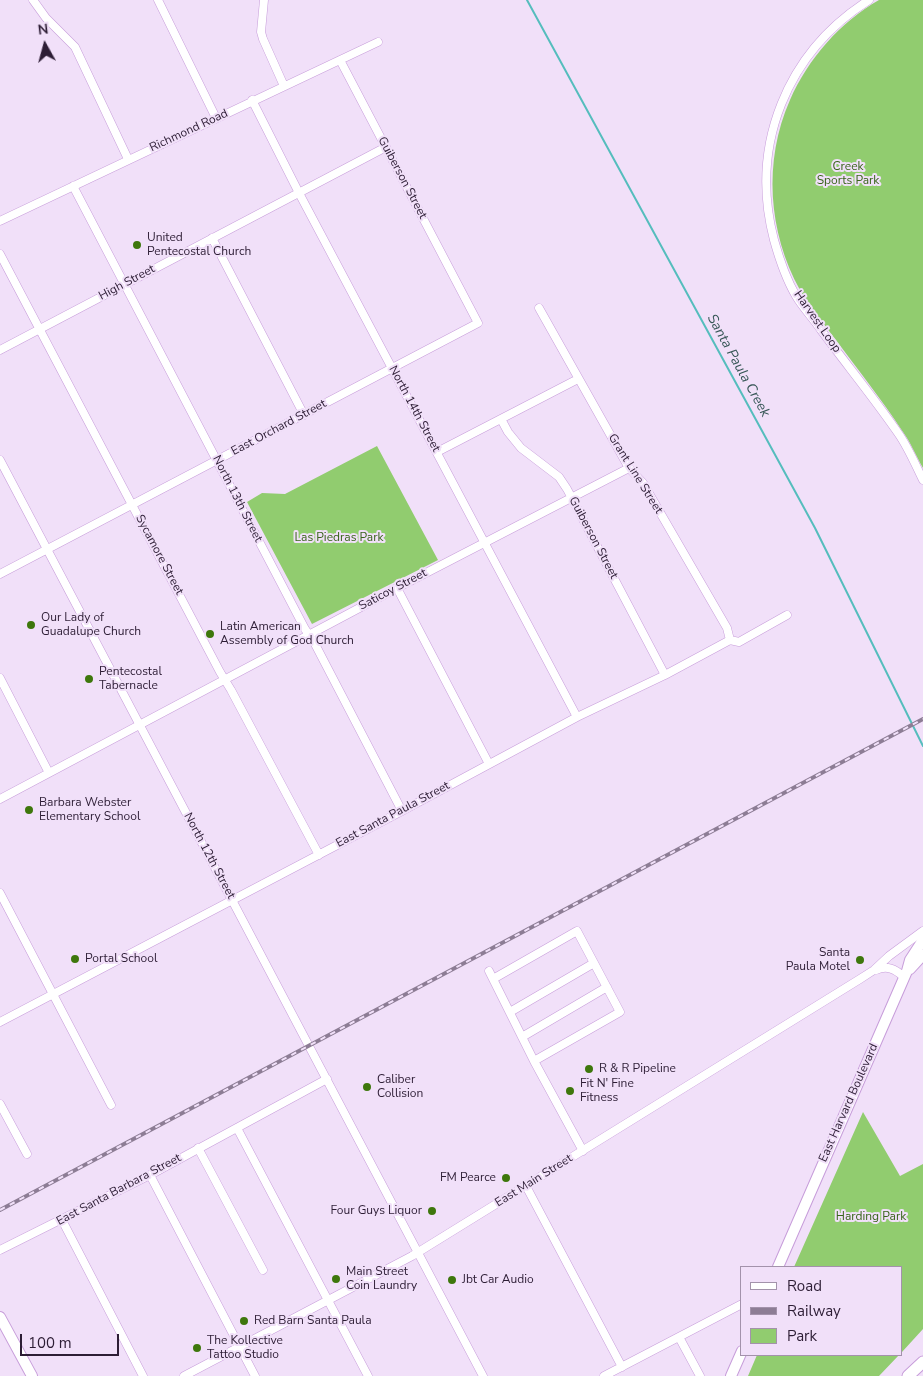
<!DOCTYPE html>
<html>
<head>
<meta charset="utf-8">
<style>
  body { margin:0 }
  #map { position:relative; width:923px; height:1376px; overflow:hidden; background:#f1e0f9; font-family:"Nunito Sans",sans-serif }
  canvas { display:block }
  .legend { position:absolute; left:740px; top:1266px; width:162px; height:90px; box-sizing:border-box; background:#f1e0f9; border:1px solid #a392ab; margin:0; padding:6px 9px; list-style:none; font-size:15px; color:#2d1d35 }
  .legend li { display:flex; align-items:center; gap:10px; height:25px }
  .legend b { width:25px; border:1px solid #a392ab }
  .north { position:absolute; left:20px; top:20px; width:50px; height:50px; -webkit-text-stroke:4px #f1e0f9; paint-order:stroke; rotate:353deg; font-size:14px; font-weight:700; line-height:20px; text-align:center; color:#2d1d35 }
  .north::after { content:''; display:block; margin:auto; width:18px; height:22px; background:#2d1d35; clip-path:polygon(50% 0,100% 100%,50% 72%,0 100%) }
  .scale { position:absolute; left:20px; top:1334px; width:99px; height:22px; box-sizing:border-box; border:2px solid #2d1d35; border-top:0; padding-left:6px; font-size:15px; line-height:18px; white-space:nowrap; color:#2d1d35; -webkit-text-stroke:4px #f1e0f9; paint-order:stroke }
</style>
</head>
<body>
<div id="map">
<canvas width="923" height="1376"></canvas>
<ul class="legend">
<li><b style="height:6px;background:#fff"></b>Road</li>
<li><b style="height:6px;background:#8d7d95"></b>Railway</li>
<li><b style="height:14px;background:#91cc6f"></b>Park</li>
</ul>
<div class="north">N</div>
<div class="scale">100 m</div>
</div>
<script>
const c = document.querySelector('canvas').getContext('2d');
c.lineJoin = 'round';
function fillPath(path, color) { c.fillStyle = color; c.fill(path, 'evenodd'); }
function trace(path, color, width, dash) { c.strokeStyle = color; c.lineWidth = width; c.lineCap = dash ? 'butt' : 'round'; c.setLineDash(dash || []); c.stroke(path); }
function drawText(font, color, halo, rows, align = 'center') {
  c.font = font + ' "Nunito Sans",sans-serif'; c.lineWidth = 4; c.setLineDash([]); c.textBaseline = 'middle'; c.strokeStyle = halo; c.fillStyle = color; for (const [text, x, y, turn = 0] of rows) {
    c.save(); c.translate(x, y); c.rotate((+turn || 0) * Math.PI / 180); c.textAlign = isNaN(turn) ? turn : align; if (halo) c.strokeText(text, 0, 0); c.fillText(text, 0, 0); c.restore();
  }
}
fillPath(new Path2D(`
  M879,0H923V468C916,456 911,443 903,432C882,400 858,370 836,340C824,324 810,308 800,290C768,232 763,161 790,100C808,59 840,22 879,0Z
  M377,446L438,560L312,624L247,502L262,493L285,494Z
  M863,1112L900,1176L923,1164V1329L902,1352V1267H794Z
  M757,1355H899L879,1376H748Z`), '#91cc6f');
trace(new Path2D(`
  M527,0L815,528L923,746`), '#55bdbd', 2);
const minor = new Path2D(`
  M33,0L46,18L75,47L128,159
  M158,0L216,118
  M264,0L261,32L263,39L284,86
  M869,0C787,52 749,145 774,240C779,258 786,279 796,296C803,308 813,318 821,330C846,364 874,398 898,433C908,447 915,464 923,480
  M252,100L299,193L577,717
  M73,186L305,629L315,644L402,811
  M0,221L378,42
  M212,238L304,415
  M0,254L220,672L231,690L319,855
  M539,308L629,468L643,483L727,628L730,640
  M0,350L386,147
  M501,419L508,432L521,448L559,477L567,489L665,675
  M437,452L578,379
  M0,460L483,1376
  M0,574L478,323L340,60
  M397,588L489,764
  M0,678L49,773
  M0,799L397,588L629,468
  M0,893L111,1105
  M876,970C887,965 895,969 904,977
  M489,971L534,1061L583,1151
  M493,979L577,931L620,1012L534,1061
  M510,1012L594,963
  M0,1022L402,811L577,717L665,675L730,640L739,642L787,615
  M522,1037L607,987
  M0,1104L27,1154
  M237,1128L368,1376
  M198,1148L263,1270
  M150,1175L255,1376
  M526,1186L622,1367
  M62,1220L143,1376
  M0,1250L150,1175L327,1079
  M679,1337L700,1376
  M184,1376L412,1256L860,979L874,970L889,956L923,931
  M604,1376L742,1304`);
const major = new Path2D(`
  M910,969L923,955
  M778,1267L907,971L910,960L923,940
  M0,1317L32,1376
  M731,1376L742,1351`);
const highway = new Path2D(`
  M908,1376L923,1362`);
trace(minor, '#c79dda', 9);
trace(major, '#c79dda', 12);
trace(highway, '#c79dda', 13);
trace(minor, '#fff', 8);
trace(major, '#fff', 10);
trace(highway, '#fff', 11);
const rail = new Path2D(`
  M0,1210L923,719`);
trace(rail, '#8d7d95', 4);
trace(rail, '#f1e0f9', 2, [5.5]);
for (const [x, y, r, color] of [
  [137,245,5,"#3e770c"],
  [31,625,5,"#3e770c"],
  [210,634,5,"#3e770c"],
  [89,679,5,"#3e770c"],
  [29,810,5,"#3e770c"],
  [75,959,5,"#3e770c"],
  [860,960,5,"#3e770c"],
  [589,1069,5,"#3e770c"],
  [367,1087,5,"#3e770c"],
  [570,1091,5,"#3e770c"],
  [506,1178,5,"#3e770c"],
  [432,1211,5,"#3e770c"],
  [336,1279,5,"#3e770c"],
  [452,1280,5,"#3e770c"],
  [244,1321,5,"#3e770c"],
  [197,1348,5,"#3e770c"]
]) { const dot = new Path2D(); dot.arc(x, y, r, 0, 2 * Math.PI); c.fillStyle = color; c.fill(dot); trace(dot, '#f1e0f9', 2); }
drawText('12px', '#2d1d35', '#f1e0f9', [
  ["Richmond Road",189,131,-25],
  ["Guiberson Street",402,178,62],
  ["High Street",127,283,-28],
  ["Harvest Loop",817,322,55],
  ["North 14th Street",414,409,62],
  ["East Orchard Street",279,428,-28],
  ["Grant Line Street",635,474,58],
  ["North 13th Street",237,499,63],
  ["Guiberson Street",593,538,62],
  ["Sycamore Street",159,555,62],
  ["Saticoy Street",393,590,-28],
  ["East Santa Paula Street",393,815,-28],
  ["North 12th Street",209,856,62],
  ["East Harvard Boulevard",849,1103,-66],
  ["East Main Street",534,1181,-32],
  ["East Santa Barbara Street",119,1190,-28]
]);
drawText('12px', '#38641a', '#f1e0f9', [
  ["Creek",848,167],
  ["Sports Park",848,181],
  ["Las Piedras Park",339,538],
  ["Harding Park",871,1217]
]);
drawText('12px', '#2d1d35', '#f1e0f9', [
  ["United",147,238],
  ["Pentecostal Church",147,252],
  ["Our Lady of",41,618],
  ["Guadalupe Church",41,632],
  ["Latin American",220,627],
  ["Assembly of God Church",220,641],
  ["Pentecostal",99,672],
  ["Tabernacle",99,686],
  ["Barbara Webster",39,803],
  ["Elementary School",39,817],
  ["Santa",850,953,"right"],
  ["Paula Motel",850,967,"right"],
  ["Portal School",85,959],
  ["R & R Pipeline",599,1069],
  ["Caliber",377,1080],
  ["Collision",377,1094],
  ["Fit N' Fine",580,1084],
  ["Fitness",580,1098],
  ["FM Pearce",496,1178,"right"],
  ["Four Guys Liquor",422,1211,"right"],
  ["Main Street",346,1272],
  ["Coin Laundry",346,1286],
  ["Jbt Car Audio",462,1280],
  ["Red Barn Santa Paula",254,1321],
  ["The Kollective",207,1341],
  ["Tattoo Studio",207,1355]
], 'left');
drawText('italic 14px', '#365656', '#f1e0f9', [
  ["Santa Paula Creek",738,366,61]
]);
</script>
</body>
</html>
